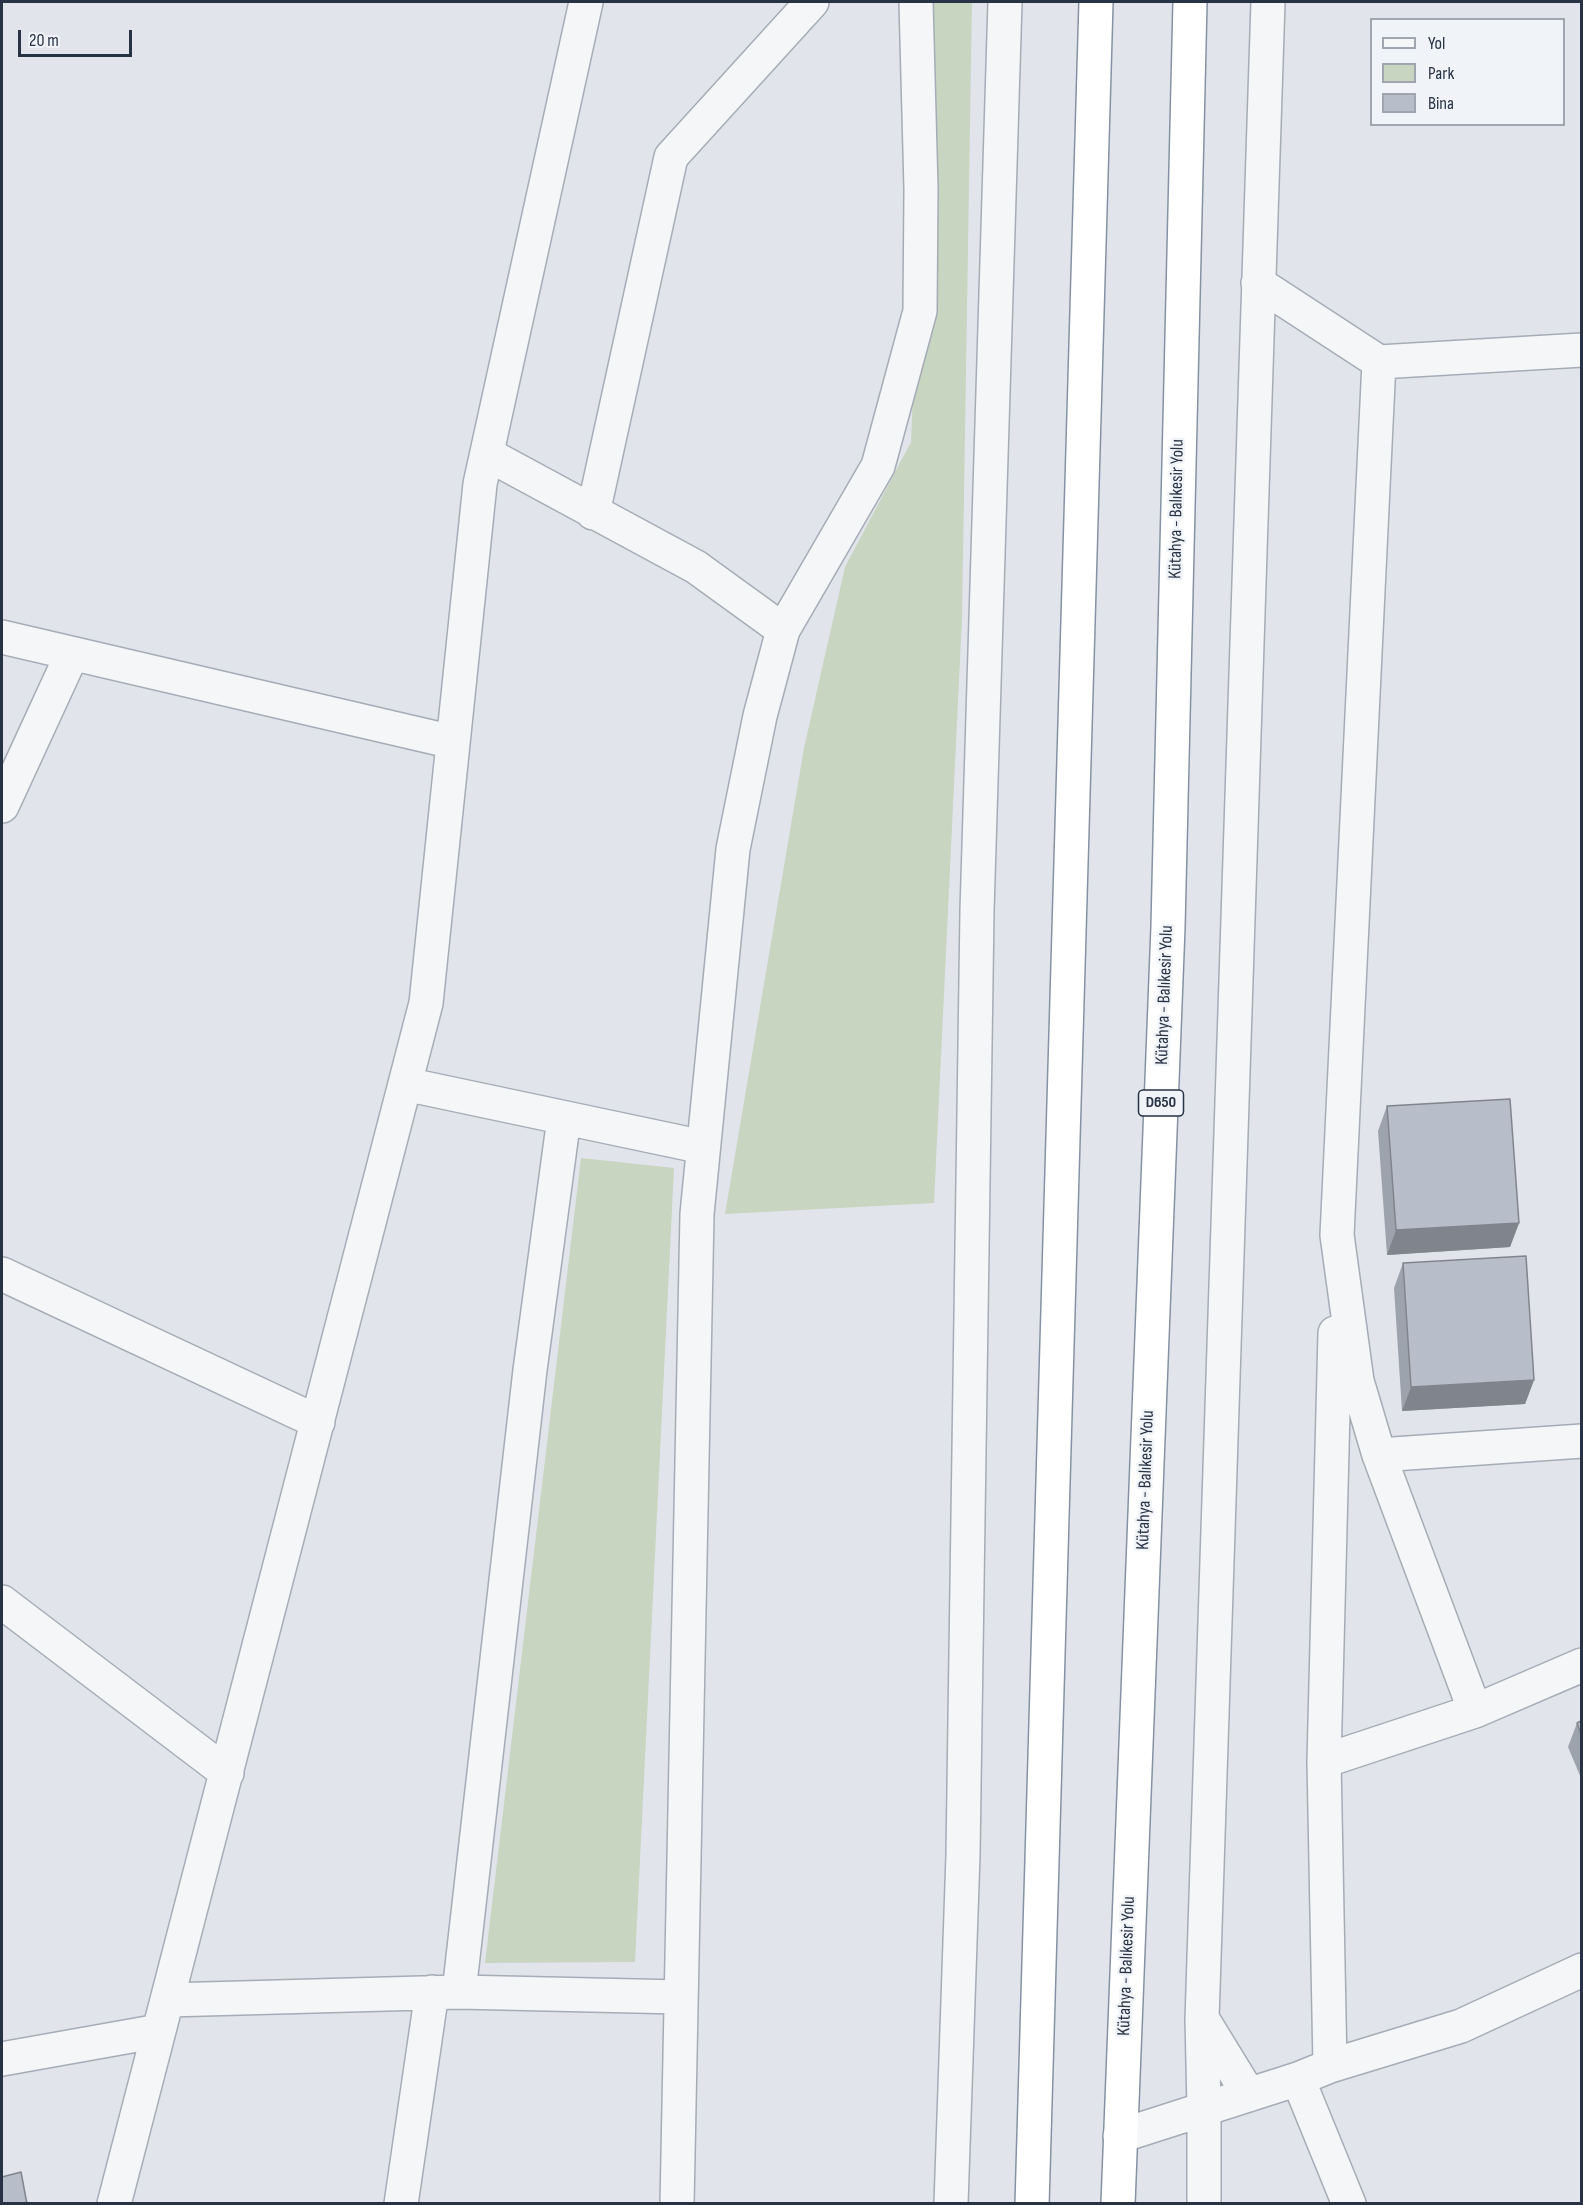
<!DOCTYPE html>
<html>
<head>
<meta charset="utf-8">
<style>
  body { margin:0 }
  #map { position:relative; width:1583px; height:2205px; overflow:hidden; background:#e1e5eb; font-family:"Sofia Sans Condensed",sans-serif }
  canvas { display:block }
  .frame { position:absolute; inset:0; border:3px solid #273244; pointer-events:none }
  .legend { position:absolute; left:1370px; top:18px; width:195px; height:108px; box-sizing:border-box; background:#f0f4f8; border:2px solid #a0a6b0; margin:0; padding:8px 10px; list-style:none; font-size:18px; color:#273244 }
  .legend li { display:flex; align-items:center; gap:12px; height:30px }
  .legend b { width:30px; border:2px solid #a0a6b0 }
  .scale { position:absolute; left:18px; top:30px; width:114px; height:27px; box-sizing:border-box; border:3px solid #273244; border-top:0; padding-left:8px; font-size:18px; line-height:21px; white-space:nowrap; color:#273244; -webkit-text-stroke:4px #f0f4f8; paint-order:stroke }
</style>
</head>
<body>
<div id="map">
<canvas width="1583" height="2205"></canvas>
<div class="frame"></div>
<ul class="legend">
<li><b style="height:8px;background:#f4f6f8"></b>Yol</li>
<li><b style="height:16px;background:#c7d5c1"></b>Park</li>
<li><b style="height:16px;background:#b7bec9"></b>Bina</li>
</ul>
<div class="scale">20 m</div>
</div>
<script>
const c = document.querySelector('canvas').getContext('2d');
c.lineJoin = 'round';
function fillPath(path, color) { c.fillStyle = color; c.fill(path, 'evenodd'); }
function trace(path, color, width, dash) { c.strokeStyle = color; c.lineWidth = width; c.lineCap = dash ? 'butt' : 'round'; c.setLineDash(dash || []); c.stroke(path); }
function drawText(font, color, halo, rows, align = 'center') {
  c.font = font + ' "Sofia Sans Condensed",sans-serif'; c.lineWidth = 5; c.setLineDash([]); c.textBaseline = 'middle'; c.strokeStyle = halo; c.fillStyle = color; for (const [text, x, y, turn = 0] of rows) {
    c.save(); c.translate(x, y); c.rotate((+turn || 0) * Math.PI / 180); c.textAlign = isNaN(turn) ? turn : align; if (halo) c.strokeText(text, 0, 0); c.fillText(text, 0, 0); c.restore();
  }
}
fillPath(new Path2D(`
  M928,2H972L962,618L934,1203L725,1214L804,748L845,567L911,442Z
  M581,1158L674,1168L635,1962L485,1963Z`), '#c7d5c1');
const minor = new Path2D(`
  M1258,283L1379,362
  M487,454L696,567L783,630
  M593,513L671,157L812,2
  M2,637L453,742
  M2,806L72,654
  M405,1084L703,1147
  M2,1274L318,1422
  M1379,1455L1582,1441
  M2,1602L227,1773
  M1475,1711L1379,1455L1357,1381L1337,1235L1379,362L1582,350
  M1324,1761L1335,1333
  M459,1992L530,1370L564,1118
  M168,2000L459,1992L680,1997
  M1203,2020L1249,2095
  M2,2059L159,2031
  M1330,2066L1324,1761L1475,1711L1582,1665
  M1298,2079L1349,2204
  M1120,2136L1298,2079L1330,2066L1461,2026L1582,1970
  M114,2204L426,1003L480,484L586,2
  M401,2204L432,1992
  M677,2204L697,1214L733,849L760,716L783,630L878,466L920,311L921,189L916,2
  M951,2204L963,1855L977,911L1005,2
  M1204,2204V2109L1202,2019L1268,2`);
const highway = new Path2D(`
  M1032,2204L1096,2
  M1118,2204L1168,927L1190,2`);
trace(minor, '#a5acb6', 36);
trace(highway, '#8692a3', 36);
trace(minor, '#f4f6f8', 33);
trace(highway, '#fff', 33);
fillPath(new Path2D(`
  M1387,1106L1519,1223L1510,1247L1387,1255L1378,1131Z
  M1403,1263L1534,1380L1525,1404L1402,1411L1394,1288Z
  M1581,1721V1778L1568,1747L1577,1723Z`), '#9da3ad');
fillPath(new Path2D(`
  M1519,1223L1510,1247L1387,1255L1396,1230Z
  M1534,1380L1525,1404L1402,1411L1411,1387Z`), '#80858d');
const building = new Path2D(`
  M1510,1099L1519,1223L1396,1230L1387,1106Z
  M1526,1256L1534,1380L1411,1387L1403,1263Z
  M1581,1721V1734L1577,1723Z
  M21,2172L27,2204H2V2177Z`);
fillPath(building, '#b7bec9');
trace(building, '#80858d', 1.5);
for (const [x, y, w] of [
  [1161,1103,45]
]) { const box = new Path2D(); box.roundRect(x - w / 2, y - 13, w, 26, 4.5); c.fillStyle = '#f0f4f8'; c.fill(box); trace(box, '#273244', 1.5); }
drawText('bold 16px', '#273244', null, [
  ["D650",1161,1103]
]);
drawText('18px', '#273244', '#f0f4f8', [
  ["Kütahya - Balıkesir Yolu",1177,509,-89],
  ["Kütahya - Balıkesir Yolu",1165,995,-88],
  ["Kütahya - Balıkesir Yolu",1146,1480,-88],
  ["Kütahya - Balıkesir Yolu",1127,1966,-88]
]);
</script>
</body>
</html>
